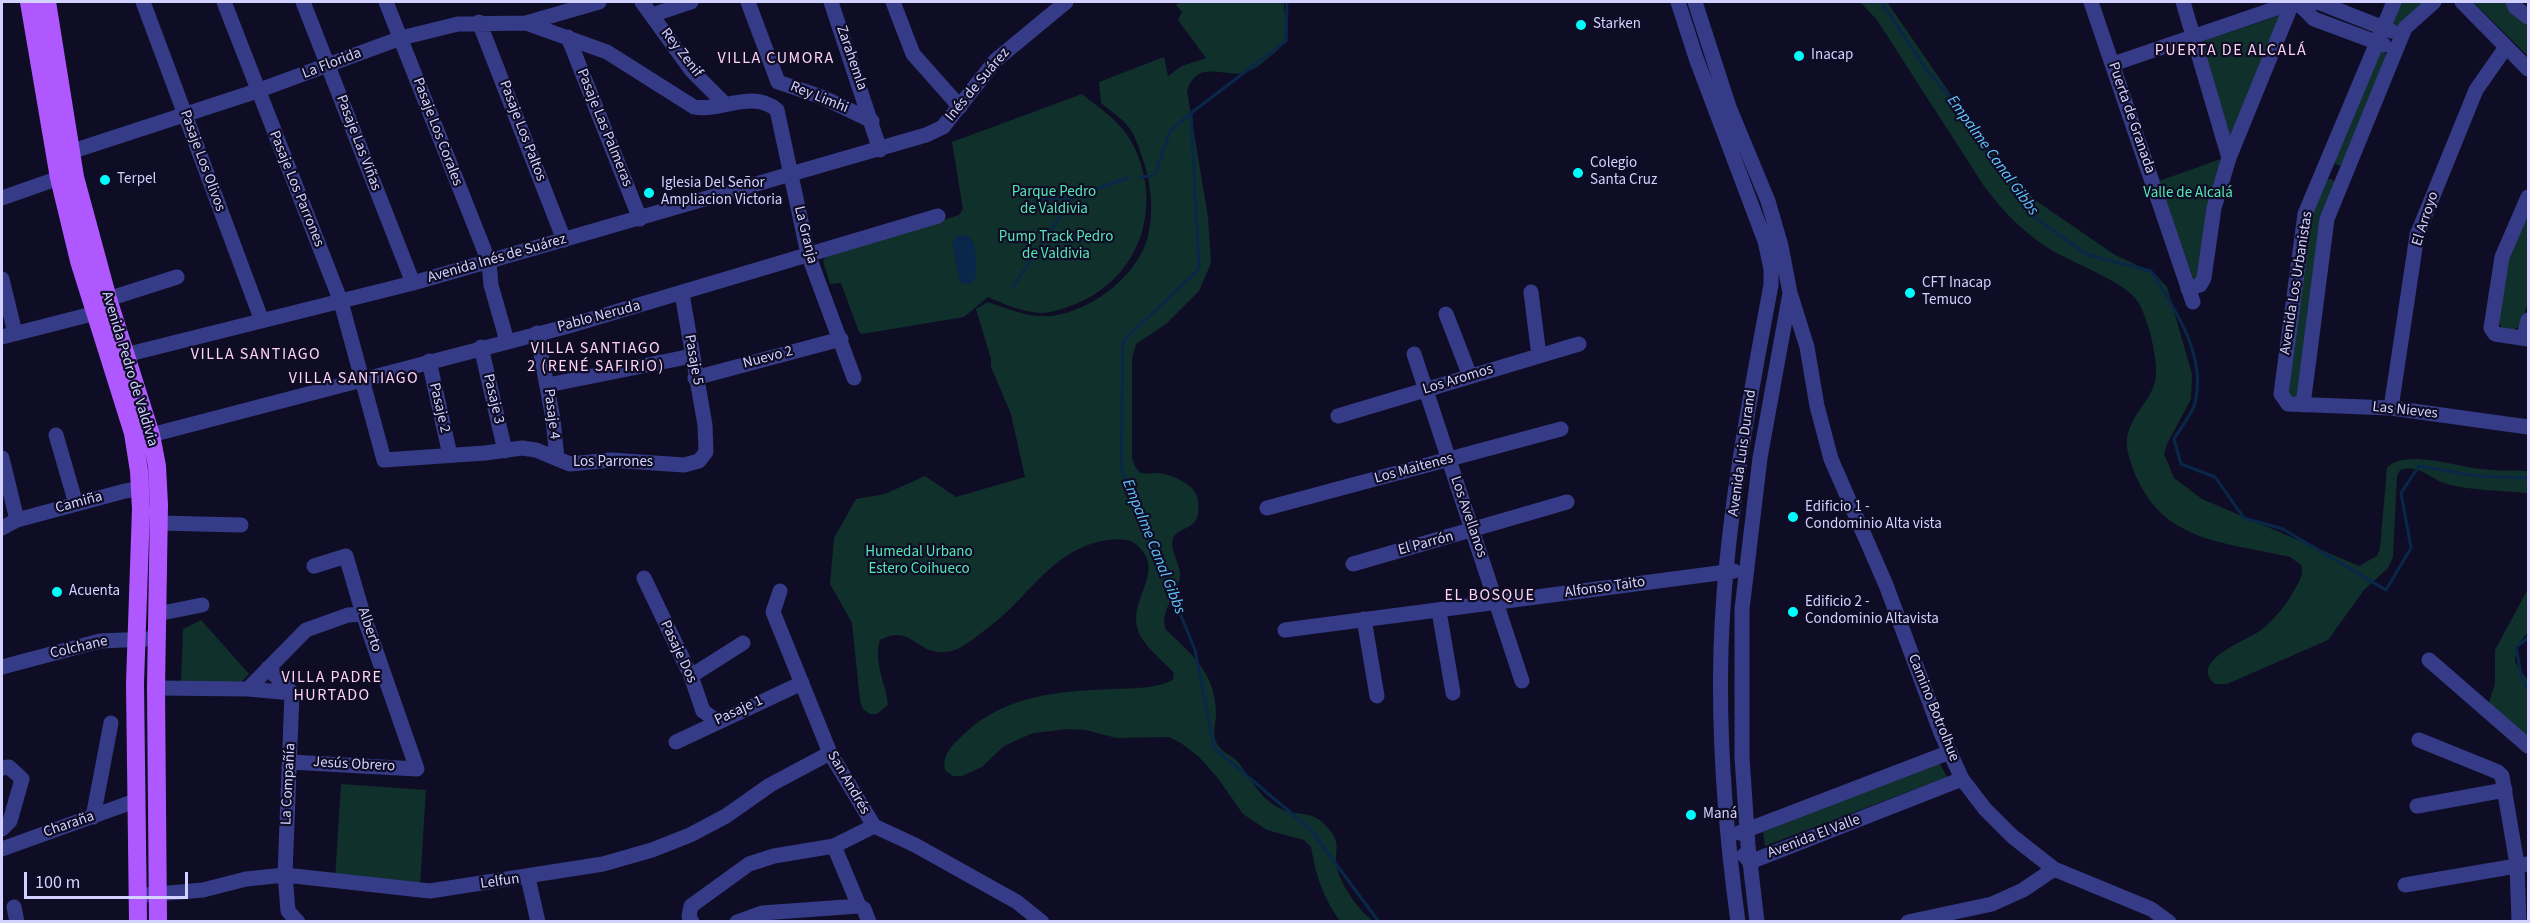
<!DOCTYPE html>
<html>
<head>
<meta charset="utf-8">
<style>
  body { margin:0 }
  #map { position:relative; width:2530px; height:923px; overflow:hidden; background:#0f0d25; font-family:"Source Sans 3",sans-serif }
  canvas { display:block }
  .frame { position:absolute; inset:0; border:3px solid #d2d1ff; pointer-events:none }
  .scale { position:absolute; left:24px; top:872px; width:164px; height:27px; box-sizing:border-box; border:3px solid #d2d1ff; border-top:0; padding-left:8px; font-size:18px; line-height:21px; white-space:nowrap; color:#d2d1ff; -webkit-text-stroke:4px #0f0d25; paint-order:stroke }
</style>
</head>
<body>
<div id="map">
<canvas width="2530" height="923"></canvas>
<div class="frame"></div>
<div class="scale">100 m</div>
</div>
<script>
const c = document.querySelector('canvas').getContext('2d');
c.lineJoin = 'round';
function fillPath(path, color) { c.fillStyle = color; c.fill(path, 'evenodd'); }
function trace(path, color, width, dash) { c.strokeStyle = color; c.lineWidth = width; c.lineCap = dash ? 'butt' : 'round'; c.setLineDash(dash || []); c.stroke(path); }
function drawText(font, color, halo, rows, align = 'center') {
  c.font = font + ' "Source Sans 3",sans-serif'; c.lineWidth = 4.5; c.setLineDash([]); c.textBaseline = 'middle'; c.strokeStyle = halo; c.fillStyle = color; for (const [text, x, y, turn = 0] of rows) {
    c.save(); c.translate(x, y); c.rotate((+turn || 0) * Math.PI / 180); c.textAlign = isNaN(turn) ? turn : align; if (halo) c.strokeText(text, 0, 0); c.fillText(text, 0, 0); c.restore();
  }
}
fillPath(new Path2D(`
  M1181,2H1284C1284,13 1287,28 1285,39C1283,46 1276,52 1270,56C1263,63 1253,71 1243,73C1223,77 1197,59 1187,91L1208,217L1211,263L1199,291L1166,324L1136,344L1132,358V458C1139,482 1147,470 1164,474C1174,476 1194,485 1197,496C1205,534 1179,523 1173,539C1169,548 1180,564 1180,574C1180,595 1158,609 1166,630C1193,655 1215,673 1216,713C1216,728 1210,735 1220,748C1225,754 1233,756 1238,762C1250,777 1259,797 1277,807C1301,820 1311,805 1332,833C1340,843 1335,853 1336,864C1340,884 1357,909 1373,921H1340C1323,897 1316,876 1311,847L1304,840L1267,830L1243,814L1217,777L1199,757L1181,743L1169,737L1116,738L1086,730L1069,729L1033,733L1004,746L982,767L962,776H953L945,770C942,754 952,746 963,735C1004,695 1059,691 1114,689C1134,688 1155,689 1173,680L1174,673C1164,662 1151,652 1143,640C1121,606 1162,579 1144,553C1135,539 1124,538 1109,540C1053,547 1030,597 989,627C979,634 963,649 951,651C917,659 913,622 880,640C873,664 886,682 888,705L877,714H870L863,709L860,700L852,623L830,584L834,538L856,499L885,494L925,476L956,497L1025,477L1011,414L991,367V359L976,309L988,302C1008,309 1030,318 1051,316C1090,311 1132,280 1146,243C1154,219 1152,189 1145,166C1140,151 1136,135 1126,124C1119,116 1109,110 1101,103L1099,82L1164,57L1168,76L1182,66L1206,58L1178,20L1182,12L1176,5Z
  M1860,2H1887L1980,137L2035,200L2115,255L2154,273L2167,287L2192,374L2191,399L2167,444L2164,454L2174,478L2202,499L2359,566L2377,556L2380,548L2387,468C2404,448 2458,467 2482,469C2497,471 2513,470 2528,471V493C2506,491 2463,490 2444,483C2428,477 2419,464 2400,470L2397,476L2393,557L2388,568L2364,590L2328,640L2227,684H2215C2188,660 2247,641 2261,630C2275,619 2288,603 2296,587C2300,580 2304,574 2301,565L2290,557C2222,541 2161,543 2133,469C2128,453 2123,441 2131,425C2137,410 2151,398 2155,382C2160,364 2148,318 2138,302C2126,282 2075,264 2053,251C2025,234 2004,213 1984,186L1877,20Z
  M2398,2H2424L2398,29L2390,22Z
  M2473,2H2510L2515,15L2528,25V56Z
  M2281,15L2232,136L2227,133L2200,42Z
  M2384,51L2388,59L2345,163L2340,166L2333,163L2376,54Z
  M1082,94C1099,108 1120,121 1131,141C1164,201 1143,274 1080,302C1068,307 1053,313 1040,313C1022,312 1004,304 988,297L964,317L862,334L859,332L841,283L830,284L823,261L826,257L959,215L963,209L952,142Z
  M2221,159H2223L2197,282L2194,281L2159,181Z
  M2331,179L2336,183L2299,397L2295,401L2286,396L2311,215L2325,180Z
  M2528,212V301L2521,326L2509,332L2503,330L2499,323L2506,264Z
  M2528,589V632L2517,646L2515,662L2528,681V739L2488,707L2495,683V650Z
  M201,620L249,674L240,683H181L183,629Z
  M1939,762L1947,777L1765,846L1763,832Z
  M341,784L426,790L420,886L335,880Z`), '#10302b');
fillPath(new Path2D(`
  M964,235L970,237C977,246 979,276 972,284L960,283L952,243L957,236Z`), '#092749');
trace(new Path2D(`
  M1287,2L1286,41L1191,113L1199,269L1123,341L1121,468L1195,650L1214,748L1310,829L1379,922
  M1881,2L1926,69L1970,120L1990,155L2037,219L2088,255L2151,271C2175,309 2207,356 2195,403C2192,415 2180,428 2174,439L2181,464L2215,477L2244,518L2283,529L2386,590L2411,548L2401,493L2419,466L2476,476L2528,478
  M1140,177L1152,176L1156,172L1170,131L1191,113
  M1043,200L1073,197L1128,178
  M1013,287L1073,197
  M2528,638L2516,647L2522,680L2528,689`), '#092749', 3);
trace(new Path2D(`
  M143,2L262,321
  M224,2L341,302L384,460L485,453L522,448L536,450L570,464L611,460L684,465L699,461L706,452L705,425L682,294
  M303,2L413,283
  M386,2L489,262L491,285L507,341
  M642,2L692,71L724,103
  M748,2L778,82L822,97L872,121
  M831,2L880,150
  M893,2L913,54L960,107
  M1678,2L1696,58L1765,241L1771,269V285C1751,392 1730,500 1723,609C1716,712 1724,819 1738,922
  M1695,2L1729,107L1768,201L1781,246L1790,293L1760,458L1742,609V758L1748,845L1757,922
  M2091,2L2193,302
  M2183,2L2229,158
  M2394,2L2305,214L2281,394L2288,404L2391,408L2528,427
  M2462,2L2528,69
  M2513,2L2515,7L2528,17
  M2301,6L2314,19L2384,45
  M652,15L691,2
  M479,22L564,240
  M526,23L607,52L694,107C721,112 752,89 777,110L808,254L854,378
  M568,37L640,219
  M2113,64L2277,8L2318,2L2391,31
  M70,152L257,91L401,38L458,24L526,23L599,2
  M2528,197L2502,257L2491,328L2495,334L2528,339
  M2,198L59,178L70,177
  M2,279L15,333
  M2188,289L2200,285L2204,278L2214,208L2229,158L2291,6
  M1531,292L1539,356
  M1791,296L1807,347L1817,406L1831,459L1886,585L1941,733L1962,779L1985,809L2012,836L2054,869L2151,909L2169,922
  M108,299L177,277
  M1446,314L1470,376
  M537,333L553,419L557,459
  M2,337L96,313
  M2524,338L2528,320
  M481,347L505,451
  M1414,354L1522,681
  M117,357L413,283L926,135L943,127L996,60L1066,2
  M429,361L450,455
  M695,378L841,339
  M548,385L692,356
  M2303,405L2327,219L2405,28L2434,2
  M2391,408L2417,235L2476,90L2506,47
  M1338,416L1579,344
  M56,435L76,504
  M151,435L565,327L938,216
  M2,458L17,520
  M1267,508L1561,429
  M158,523L241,525
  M2,528L17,520L125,491L151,487
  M1353,564L1567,502
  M644,578L691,676L703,711L717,721
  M780,591L773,612L830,753L874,826L915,845L1017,902L1042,922
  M1439,611L1453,693
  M157,614L202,605
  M1364,619L1377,696
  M1285,630L1734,571
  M2429,660L2528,746
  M2,667L100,641L148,639
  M268,668L292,693
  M691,676L743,643
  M156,688L248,689L292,693
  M248,689L306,630L348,615L363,614
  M292,693L285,875L288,911L298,922
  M2419,740L2498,772L2502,776L2517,864L2519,922
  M676,742L802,683
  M290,762L417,769L363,614L346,556L314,566
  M2,768L9,767L22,779L10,821L2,829
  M2417,806L2505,790
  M93,817L111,723
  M1739,833L1950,752
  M2,849L135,801
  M1744,855L1750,862L1962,779
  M528,878L538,922
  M2405,885L2528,864
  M145,895L203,890L246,879L285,875L430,891L603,864L652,850L690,835L726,816L770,785L830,753
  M14,907L17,922
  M692,922L689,916L691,906L749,864L774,856L834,846
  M737,922L762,913L859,906
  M869,922L864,909L859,906L834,846L874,826
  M1908,922L1992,904L2023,890L2054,869`), '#353b87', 15);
trace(new Path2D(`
  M29,2L59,178L79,261L133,433L139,471L141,509L135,683L138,922
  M47,2L75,177L108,299L151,435L157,466L159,505L156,688L158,922`), '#b058ff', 18);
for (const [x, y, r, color] of [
  [1581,25,6,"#00fcfc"],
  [1799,56,6,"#00fcfc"],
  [1578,173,6,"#00fcfc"],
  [105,180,6,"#00fcfc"],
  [649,193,6,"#00fcfc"],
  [1910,293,6,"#00fcfc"],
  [1793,517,6,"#00fcfc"],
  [57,592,6,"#00fcfc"],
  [1793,612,6,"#00fcfc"],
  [1691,815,6,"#00fcfc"]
]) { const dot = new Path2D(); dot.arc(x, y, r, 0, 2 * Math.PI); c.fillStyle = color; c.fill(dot); trace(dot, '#0f0d25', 2); }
drawText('15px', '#d2d1ff', '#0f0d25', [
  ["Starken",1593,25],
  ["Inacap",1811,56],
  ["Colegio",1590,164],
  ["Santa Cruz",1590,181],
  ["Terpel",117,180],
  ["Iglesia Del Señor",661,184],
  ["Ampliacion Victoria",661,201],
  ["CFT Inacap",1922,284],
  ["Temuco",1922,301],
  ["Edificio 1 -",1805,508],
  ["Condominio Alta vista",1805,525],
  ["Acuenta",69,592],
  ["Edificio 2 -",1805,603],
  ["Condominio Altavista",1805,620],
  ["Maná",1703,815]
], 'left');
drawText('15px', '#d2d1ff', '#0f0d25', [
  ["Rey Zenif",681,53,52],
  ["Zarahemla",851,58,71],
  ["La Florida",332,64,-21],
  ["Inés de Suárez",978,85,-50],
  ["Rey Limhi",819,98,22],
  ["Puerta de Granada",2131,118,71],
  ["Pasaje Las Palmeras",604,128,68],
  ["Pasaje Los Paltos",522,131,69],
  ["Pasaje Los Corales",437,132,69],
  ["Pasaje Las Viñas",358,143,69],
  ["Pasaje Los Olivos",202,161,70],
  ["Pasaje Los Parrones",296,189,68],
  ["El Arroyo",2426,219,-72],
  ["La Granja",805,235,76],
  ["Avenida Inés de Suárez",497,259,-16],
  ["Avenida Los Urbanistas",2297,283,-81],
  ["Pablo Neruda",599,317,-15],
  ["Nuevo 2",768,358,-15],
  ["Pasaje 5",693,360,80],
  ["Avenida Pedro de Valdivia",129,369,73],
  ["Los Aromos",1458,380,-17],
  ["Pasaje 3",493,399,77],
  ["Pasaje 2",439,408,77],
  ["Las Nieves",2405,411,6],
  ["Pasaje 4",551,414,83],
  ["Avenida Luis Durand",1743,453,-82],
  ["Los Parrones",613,463],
  ["Los Maitenes",1414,469,-15],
  ["Camiña",79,503,-15],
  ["Los Avellanos",1468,517,71],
  ["El Parrón",1426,544,-15],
  ["Alfonso Taito",1605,588,-8],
  ["Alberto",369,630,71],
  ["Colchane",79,648,-13],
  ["Pasaje Dos",678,652,65],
  ["Camino Botrolhue",1933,708,68],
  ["Pasaje 1",739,711,-25],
  ["Jesús Obrero",354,765,3],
  ["San Andrés",848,783,60],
  ["La Compañía",289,784,-87],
  ["Charaña",69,825,-19],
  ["Avenida El Valle",1814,837,-21],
  ["Lelfun",500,882,-8]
]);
drawText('15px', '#56e7b3', '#0f0d25', [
  ["Parque Pedro",1054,193],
  ["de Valdivia",1054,210],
  ["Valle de Alcalá",2188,194],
  ["Pump Track Pedro",1056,238],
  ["de Valdivia",1056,255],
  ["Humedal Urbano",919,553],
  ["Estero Coihueco",919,570]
]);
c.letterSpacing = '1.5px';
drawText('16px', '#ffd3f4', '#0f0d25', [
  ["PUERTA DE ALCALÁ",2231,51],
  ["VILLA CUMORA",776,59],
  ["VILLA SANTIAGO",596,349],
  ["2 (RENÉ SAFIRIO)",596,367],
  ["VILLA SANTIAGO",256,355],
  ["VILLA SANTIAGO",354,379],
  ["EL BOSQUE",1490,596],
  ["VILLA PADRE",332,678],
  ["HURTADO",332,696]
]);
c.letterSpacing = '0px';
drawText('italic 16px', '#5fc6ff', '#0f0d25', [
  ["Empalme Canal Gibbs",1992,156,54],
  ["Empalme Canal Gibbs",1153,547,68]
]);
</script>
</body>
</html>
